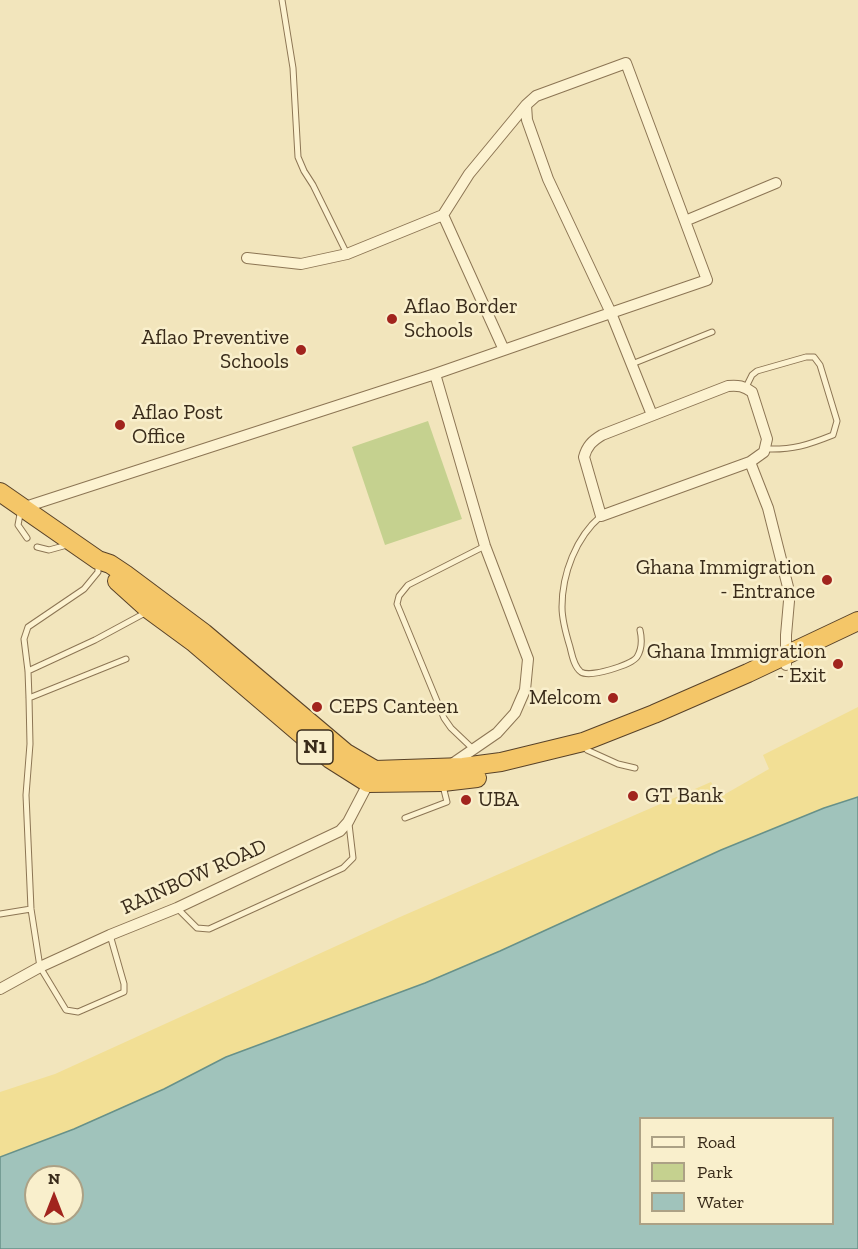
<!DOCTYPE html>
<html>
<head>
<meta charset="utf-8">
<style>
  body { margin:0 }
  #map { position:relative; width:858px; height:1249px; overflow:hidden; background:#f2e5bc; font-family:"Zilla Slab",serif }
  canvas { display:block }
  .legend { position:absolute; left:639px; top:1117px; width:195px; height:108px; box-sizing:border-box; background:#f9efcc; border:2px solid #aca185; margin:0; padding:8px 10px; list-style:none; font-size:18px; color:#392b1a }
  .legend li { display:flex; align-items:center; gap:12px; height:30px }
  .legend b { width:30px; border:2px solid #aca185 }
  .north { position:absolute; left:24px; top:1165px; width:60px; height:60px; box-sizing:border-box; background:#f9efcc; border:2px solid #aca185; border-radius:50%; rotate:0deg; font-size:16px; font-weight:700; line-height:24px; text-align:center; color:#392b1a }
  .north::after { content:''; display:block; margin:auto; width:21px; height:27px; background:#a1241d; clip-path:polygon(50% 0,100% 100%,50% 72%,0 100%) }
</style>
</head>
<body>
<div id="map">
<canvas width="858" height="1249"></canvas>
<ul class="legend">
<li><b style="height:8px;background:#fcf2d0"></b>Road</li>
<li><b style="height:16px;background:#c5d18f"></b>Park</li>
<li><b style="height:16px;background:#a0c3bb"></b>Water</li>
</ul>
<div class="north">N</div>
</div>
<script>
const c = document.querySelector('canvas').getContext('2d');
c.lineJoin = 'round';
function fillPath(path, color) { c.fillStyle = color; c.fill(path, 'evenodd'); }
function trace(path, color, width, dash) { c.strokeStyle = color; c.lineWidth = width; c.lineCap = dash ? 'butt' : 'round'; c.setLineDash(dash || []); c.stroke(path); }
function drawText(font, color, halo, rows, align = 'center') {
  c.font = font + ' "Zilla Slab",serif'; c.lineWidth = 5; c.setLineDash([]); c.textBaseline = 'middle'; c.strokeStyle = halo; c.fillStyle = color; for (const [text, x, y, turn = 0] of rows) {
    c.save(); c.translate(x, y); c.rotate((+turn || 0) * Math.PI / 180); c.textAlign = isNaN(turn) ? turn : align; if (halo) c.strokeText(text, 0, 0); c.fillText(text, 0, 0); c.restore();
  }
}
fillPath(new Path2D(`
  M428,421L462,519L385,545L352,447Z`), '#c5d18f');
fillPath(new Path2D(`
  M858,707V797L824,808L721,850L500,951L425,983L226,1057L164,1089L74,1129L0,1157V1092L55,1074L400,917L711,782L720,797L769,769L763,755Z`), '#f2df95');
const water = new Path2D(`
  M858,797V1249H0V1157L74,1129L164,1089L226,1057L425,983L500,951L721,850L824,808ZM640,1118H832V1224H640ZM36,1177H72V1213H36Z`);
fillPath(water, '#a0c3bb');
trace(water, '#679189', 1.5);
const service = new Path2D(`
  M282,0L293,68L298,157L304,171L313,185L347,254
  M632,364L712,332
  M746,387L752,375L757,371L806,357H814L820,365L837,421L833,435C808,445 793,450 766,449
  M21,509L18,525L27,538
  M601,516C576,537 562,574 562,607C562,620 566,634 570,647C572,655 574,667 581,672C590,678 631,665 637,657C642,649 642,639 640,630
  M37,547L49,550L67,545
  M98,564V572L84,589L28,627L24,639L28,671L29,698L30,744L26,795L31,909L40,967L66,1010L78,1012L124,992V984L110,935
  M28,671L95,640L145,613
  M29,698L126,659
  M472,748L451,728L444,718L397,604L399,596L408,585L485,546
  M587,750L618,764L635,768
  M405,818L447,802L443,786
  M177,908L197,928L209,929L343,868L353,858L349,824
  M0,914L31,909`);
const minor = new Path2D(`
  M443,215L504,350
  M685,221L776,183
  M247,258L301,264L347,254L443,215L469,174L526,105
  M435,374L485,546L528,659L525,690L515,713L497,733L449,766
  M750,462L764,452L767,439L752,392C744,386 738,385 728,386L602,435C592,441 587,446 584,457L601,516L750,462L768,508L788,587L789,601L786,635V665
  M22,508L435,374C526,342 616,311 707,280L626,63L536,96L526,105L527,120L548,179L611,313L652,415
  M0,989L40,967L110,935L177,908L340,831L348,822L370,780`);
const trunk = new Path2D(`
  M0,492L98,560L110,564L125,574L204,633L346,753L375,770L463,767L501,762L583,742L654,714L748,673L858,621
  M117,581L148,609L193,642L330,759L368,783L443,782L477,778`);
trace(service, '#8c7554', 7);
trace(minor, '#8c7554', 12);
trace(trunk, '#584229', 20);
trace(service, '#fcf2d0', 5);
trace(minor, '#fcf2d0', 10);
trace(trunk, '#f4c668', 18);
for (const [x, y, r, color] of [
  [392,319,6,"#a1241d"],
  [301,350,6,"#a1241d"],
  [120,425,6,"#a1241d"],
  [827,580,6,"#a1241d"],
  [838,664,6,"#a1241d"],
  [613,698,6,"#a1241d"],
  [317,707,6,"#a1241d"],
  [633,796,6,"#a1241d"],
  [466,800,6,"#a1241d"]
]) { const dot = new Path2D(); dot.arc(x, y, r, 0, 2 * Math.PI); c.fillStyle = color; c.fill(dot); trace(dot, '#f9efcc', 2); }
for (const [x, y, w] of [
  [315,747,36]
]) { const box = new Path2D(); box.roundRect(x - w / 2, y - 17, w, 34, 4.5); c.fillStyle = '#f9efcc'; c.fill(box); trace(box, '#392b1a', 1.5); }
drawText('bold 20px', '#392b1a', null, [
  ["N1",315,747]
]);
drawText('21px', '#392b1a', '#f9efcc', [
  ["Aflao Border",404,307],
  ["Schools",404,331],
  ["Aflao Preventive",289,338,"right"],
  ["Schools",289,362,"right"],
  ["Aflao Post",132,413],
  ["Office",132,437],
  ["Ghana Immigration",815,568,"right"],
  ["- Entrance",815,592,"right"],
  ["Ghana Immigration",826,652,"right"],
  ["- Exit",826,676,"right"],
  ["Melcom",601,698,"right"],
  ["CEPS Canteen",329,707],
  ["GT Bank",645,796],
  ["UBA",478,800]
], 'left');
drawText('21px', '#392b1a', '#f9efcc', [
  ["RAINBOW ROAD",194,877,-24]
]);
</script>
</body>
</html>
